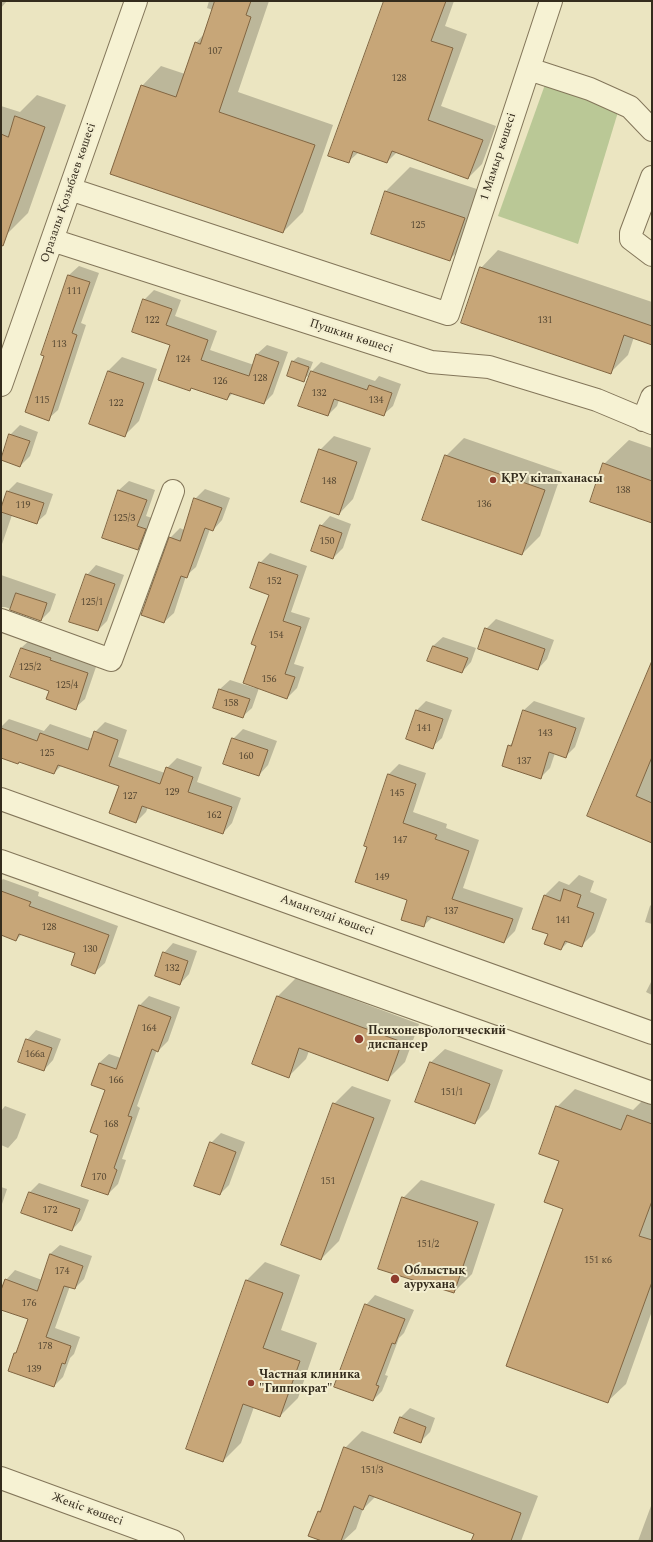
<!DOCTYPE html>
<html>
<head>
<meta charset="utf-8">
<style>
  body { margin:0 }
  #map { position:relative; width:653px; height:1542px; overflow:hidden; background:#ebe5c1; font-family:Spectral,serif }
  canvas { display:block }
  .frame { position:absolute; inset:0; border:2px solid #342c1d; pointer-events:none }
</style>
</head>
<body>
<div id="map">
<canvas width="653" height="1542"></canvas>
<div class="frame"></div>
</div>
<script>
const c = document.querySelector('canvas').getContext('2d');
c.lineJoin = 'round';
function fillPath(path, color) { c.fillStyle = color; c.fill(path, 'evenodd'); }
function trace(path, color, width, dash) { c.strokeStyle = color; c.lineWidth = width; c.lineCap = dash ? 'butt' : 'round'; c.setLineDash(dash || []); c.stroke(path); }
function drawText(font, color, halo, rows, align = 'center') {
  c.font = font + ' Spectral,serif'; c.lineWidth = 4; c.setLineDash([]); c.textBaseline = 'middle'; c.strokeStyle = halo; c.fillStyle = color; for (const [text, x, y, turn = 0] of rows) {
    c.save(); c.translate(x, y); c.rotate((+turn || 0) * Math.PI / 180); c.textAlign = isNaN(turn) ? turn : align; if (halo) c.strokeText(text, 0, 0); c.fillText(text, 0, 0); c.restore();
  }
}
fillPath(new Path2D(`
  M547,79L618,112L578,244L498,216Z`), '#bac896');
fillPath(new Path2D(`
  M1,1H7L1,8Z
  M209,1H269L238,92L333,125L303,212L283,232L142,86L161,66L185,74L196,43L204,34L213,10L207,8Z
  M385,1H454L445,26L467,34L441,106L496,126L482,164L468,178L397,152L387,162L359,152L348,162Z
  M37,95L66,105L28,213L7,234L1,232V106L20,112Z
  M410,167L489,193L474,235L450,259L372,233L386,191Z
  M498,250L652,302V344L634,337L628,355L611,372L481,268Z
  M79,266L99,273L81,323L86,325L58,410L48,419L45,355L42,354L69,275Z
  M154,290L181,300L175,316L217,331L210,350L254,365L257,354L267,345L288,352L273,394L264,403L233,393L227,399L193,387L190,389L172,345L144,300Z
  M122,357L157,369L139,421L125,435L108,371Z
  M298,357L313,362L308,375L321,362L375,381L379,376L401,384L393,406L383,415L339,400L337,406L328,415L311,373L303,380L288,375L293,361Z
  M20,425L38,432L30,456L20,466L10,435Z
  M334,436L371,448L353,499L339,514L320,450Z
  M464,438L562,472L540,536L522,554L446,456Z
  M629,440L652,448V522L604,464Z
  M129,481L155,490L146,516L155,519L147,540L138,549L103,537L119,490Z
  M17,482L53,494L46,514L36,523L12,515L1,547V511L8,491Z
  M205,489L230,498L222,520L213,530L210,529L196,567L186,576L174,613L164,622L170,538L180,528L184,530L195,499Z
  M330,516L351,524L343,548L333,558L321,526Z
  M270,553L307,566L291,612L310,618L294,664L304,667L297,688L287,698L259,688L252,708L242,717L214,708L220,689L230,680L255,688L257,645L270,594L260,563Z
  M96,565L124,575L107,621L98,630L87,575Z
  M1,575L56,594L50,611L41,620L5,607H1Z
  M496,619L554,640L547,659L538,669L486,629Z
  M443,637L476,648L471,662L462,672L428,660L433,646Z
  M31,639L97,664L85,699L75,708L50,690L21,648Z
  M652,669V842L588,816Z
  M426,701L452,710L442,738L432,747L407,739L417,710Z
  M534,701L585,718L575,747L566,756L555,753L550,768L540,778L509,746L514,741L524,710Z
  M9,719L44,731L50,724L93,739L95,732L105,722L127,730L118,757L165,773L167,768L177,758L202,767L197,782L241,798L232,823L223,833L148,807L146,812L136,822L120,785L62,765L54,773L20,761L1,757V727Z
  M243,729L277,741L268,765L259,775L233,739Z
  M399,764L426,773L413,812L447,824L446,828L479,840L463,888L523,908L515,931L504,942L433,917L423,926L409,899L368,847L388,775Z
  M579,875L594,881L590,892L607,899L595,932L581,946L569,941L561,949L549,934L545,895L559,881L569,885Z
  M3,879L39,892L38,896L118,926L105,963L95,972L76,953L22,934L16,940L1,934V881Z
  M652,904V924L645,922L650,906Z
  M173,943L197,951L189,974L180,984L164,953Z
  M296,978L419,1024L405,1062L387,1080L309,1051L306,1059L288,1077L253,1064L278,996Z
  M652,980V995L646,992Z
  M149,996L180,1007L168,1041L158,1051L157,1050L137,1106L140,1108L122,1159L126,1160L118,1184L108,1194L100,1134L106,1089L99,1063L109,1054L121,1058L139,1006Z
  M36,1030L61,1039L53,1060L44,1070L27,1040Z
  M445,1049L503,1070L489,1109L475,1123L430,1063Z
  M352,1086L391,1100L339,1241L321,1259L334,1104Z
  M575,1089L633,1110L646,1097L652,1100V1311L626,1384L608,1401L564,1208L557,1107Z
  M5,1106L26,1114L17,1138L8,1148L1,1145V1111Z
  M221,1133L245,1142L229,1185L220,1194L211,1143Z
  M421,1180L495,1204L472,1274L454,1292L403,1198Z
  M39,1183L89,1200L81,1220L72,1230L23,1213L30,1192Z
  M1,1187L7,1189L1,1207Z
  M60,1245L92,1256L84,1279L75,1288L70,1286L55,1328L80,1337L74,1354L70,1358L63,1377L54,1386L15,1353L19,1349L30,1319L1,1309V1293L6,1280L15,1270L42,1280L50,1254Z
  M265,1262L300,1275L281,1330L317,1343L298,1398L280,1416L254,1407L241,1443L223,1461L247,1280Z
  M375,1295L414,1310L404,1333L399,1338L385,1375L388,1376L382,1391L373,1400L366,1305Z
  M410,1408L435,1418L430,1432L421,1441L400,1418Z
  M362,1431L538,1496L521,1541H472L475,1533L376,1496L363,1509L356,1529L343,1541H325L318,1512L323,1508L345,1448Z
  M652,1505V1541H638L651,1506Z`), '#0003');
const building = new Path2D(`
  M215,1H251L246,15L251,17L219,112L315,145L283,233L110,174L141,85L176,97L195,42L200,44Z
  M384,1H446L431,41L453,48L428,120L483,140L468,179L392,151L387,163L353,151L349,163L328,156Z
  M15,116L45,127L3,246L1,245V134L8,137Z
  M385,191L465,218L450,261L371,234Z
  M480,267L652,326V345L624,335L611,374L461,323Z
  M68,275L90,282L72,333L77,335L49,421L25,412L44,356L41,355Z
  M143,299L172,309L166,325L208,340L201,360L249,376L256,354L279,362L264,404L230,393L227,400L191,388L190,391L158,380L170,345L132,332Z
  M292,361L309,367L304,382L287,376Z
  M108,371L144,383L125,437L89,424Z
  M311,371L367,390L369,385L392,393L384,416L334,399L328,416L298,406Z
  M9,434L30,441L20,467L1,460Z
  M319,449L357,462L339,515L301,502Z
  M445,455L545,490L522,555L422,520Z
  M603,463L652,481V523L590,502Z
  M118,490L147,500L137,526L146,529L138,550L102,538Z
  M7,491L44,503L37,524L1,512V508Z
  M194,498L222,508L213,531L205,528L187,578L181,576L164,623L141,615L169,537L180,541Z
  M320,525L342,533L333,559L311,551Z
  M259,562L298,575L283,621L301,627L285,674L295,677L287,699L243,683L256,646L251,644L269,595L250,588Z
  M86,574L115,584L98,631L69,622Z
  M16,593L47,603L41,621L10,610Z
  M485,628L545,649L538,670L478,649Z
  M433,646L468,658L462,673L427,661Z
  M21,648L51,658L50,660L88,673L76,710L46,699L49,691L10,677Z
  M652,661V757L636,796L652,803V843L587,816Z
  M219,689L250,699L243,718L213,708Z
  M416,710L443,719L433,749L406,739Z
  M523,710L576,728L566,758L549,752L541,779L502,766L508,745L511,746Z
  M1,728L37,741L40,733L88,750L94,731L118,740L109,766L160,784L166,767L193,777L188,792L232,807L223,834L142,806L136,823L109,813L119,786L58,765L54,774L19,762L18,764L1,758Z
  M232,738L268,750L259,776L223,764Z
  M388,774L416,784L403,823L437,835L435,839L469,851L452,899L513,919L504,943L427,916L424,927L401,920L407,900L355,882L367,847L364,846Z
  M564,889L581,895L577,907L594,913L582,947L565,941L561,950L544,944L548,934L532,929L544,895L560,901Z
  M1,891L31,902L29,906L109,935L95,974L71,965L75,953L19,934L16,941L1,935Z
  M163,952L188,961L180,985L155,976Z
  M277,996L402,1042L388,1081L299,1048L289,1078L252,1064Z
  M139,1005L171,1017L158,1052L152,1049L128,1116L132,1117L114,1168L117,1170L108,1195L81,1186L98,1135L90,1132L105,1090L91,1085L99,1063L116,1069Z
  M26,1039L52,1048L44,1071L18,1062Z
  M430,1062L490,1084L475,1124L415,1102Z
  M333,1103L374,1118L321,1260L281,1245Z
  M556,1106L621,1130L627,1115L652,1124V1201L639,1236L652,1240V1282L608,1403L506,1366L563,1209L544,1202L559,1161L539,1154Z
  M210,1142L236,1152L220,1195L194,1186Z
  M29,1192L80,1209L72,1231L21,1213Z
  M402,1197L478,1222L454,1293L378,1269Z
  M50,1254L83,1266L75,1289L64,1286L46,1337L71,1346L65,1364L62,1363L54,1387L8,1371L14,1353H16L28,1319L1,1310V1290L5,1279L37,1291Z
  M246,1280L283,1293L263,1348L300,1361L280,1417L243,1404L223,1462L186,1449Z
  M365,1304L405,1319L395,1344L392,1343L376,1385L379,1386L373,1401L334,1387Z
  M400,1417L426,1427L421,1443L394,1433Z
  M344,1447L521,1513L511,1541H471L474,1534L369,1495L363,1510L354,1506L341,1541H322L308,1536L318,1511L320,1512Z`);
fillPath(building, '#c7a678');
trace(building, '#816541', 1);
const minor = new Path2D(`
  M529,69L590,89L630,107L652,130
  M652,177L631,233V239L652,255
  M70,189L448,314L551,1
  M52,240L431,362L489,367L597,400L652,423
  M1,385L136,1
  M643,420L652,397
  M1,620L111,660L173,491
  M1,799L652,1033
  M1,861L652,1093
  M1,1478L173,1541`);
trace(minor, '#83765a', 24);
trace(minor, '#f6f2d3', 22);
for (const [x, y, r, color] of [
  [493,480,4,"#8f3c2d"],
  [359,1039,5,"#8f3c2d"],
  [395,1279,5,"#8f3c2d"],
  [251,1383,4,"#8f3c2d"]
]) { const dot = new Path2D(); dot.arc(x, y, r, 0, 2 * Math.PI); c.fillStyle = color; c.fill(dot); trace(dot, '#f3eed0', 1.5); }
drawText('10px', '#594a34', null, [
  ["107",215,52],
  ["128",399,79],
  ["125",418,226],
  ["111",74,292],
  ["122",152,321],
  ["131",545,321],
  ["113",59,345],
  ["124",183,360],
  ["128",260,379],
  ["126",220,382],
  ["132",319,394],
  ["115",42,401],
  ["134",376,401],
  ["122",116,404],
  ["148",329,482],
  ["138",623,491],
  ["136",484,505],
  ["119",23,506],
  ["125/3",124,519],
  ["150",327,542],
  ["152",274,582],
  ["125/1",92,603],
  ["154",276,636],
  ["125/2",30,668],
  ["156",269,680],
  ["125/4",67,686],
  ["158",231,704],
  ["141",424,729],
  ["143",545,734],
  ["125",47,754],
  ["160",246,757],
  ["137",524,762],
  ["129",172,793],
  ["145",397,794],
  ["127",130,797],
  ["162",214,816],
  ["147",400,841],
  ["149",382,878],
  ["137",451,912],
  ["141",563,921],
  ["128",49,928],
  ["130",90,950],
  ["132",172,969],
  ["164",149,1029],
  ["166а",35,1055],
  ["166",116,1081],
  ["151/1",452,1093],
  ["168",111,1125],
  ["170",99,1178],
  ["151",328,1182],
  ["172",50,1211],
  ["151/2",428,1245],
  ["151 к6",598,1261],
  ["174",62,1272],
  ["176",29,1304],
  ["178",45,1347],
  ["139",34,1370],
  ["151/3",372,1471]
]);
drawText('12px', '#342c1d', '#f3eed0', [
  ["1 Мамыр көшесі",499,157,-72],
  ["Оразалы Қозыбаев көшесі",69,193,-71],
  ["Пушкин көшесі",351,337,18],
  ["Амангелді көшесі",327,916,20],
  ["Жеңіс көшесі",87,1510,20]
]);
drawText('bold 12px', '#342c1d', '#f3eed0', [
  ["ҚРУ кітапханасы",501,480],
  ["Психоневрологический",368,1032],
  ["диспансер",368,1046],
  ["Облыстық",404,1272],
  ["аурухана",404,1286],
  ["Частная клиника",259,1376],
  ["\"Гиппократ\"",259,1390]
], 'left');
</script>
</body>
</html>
